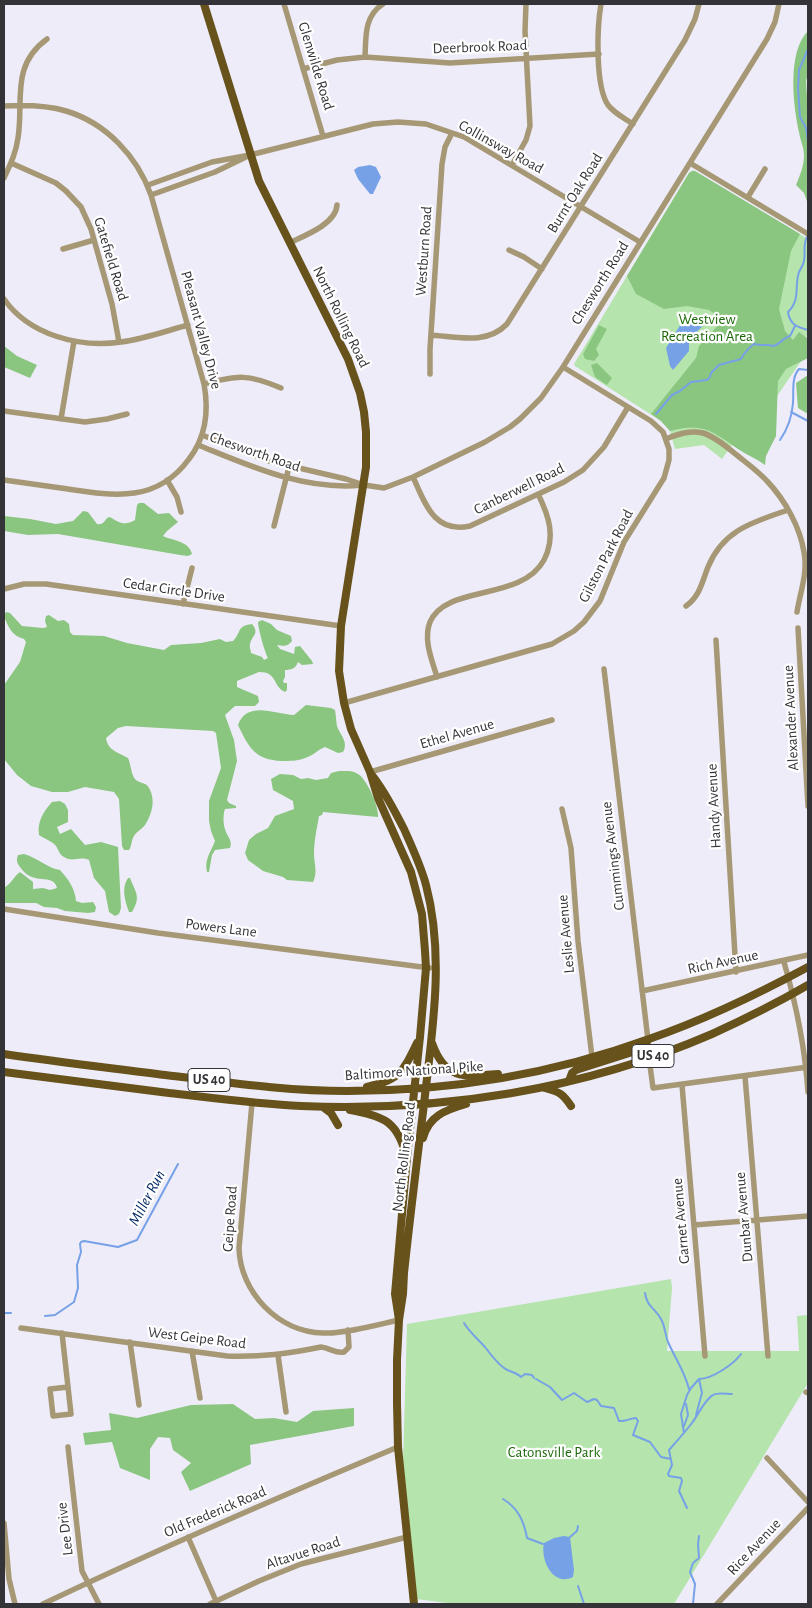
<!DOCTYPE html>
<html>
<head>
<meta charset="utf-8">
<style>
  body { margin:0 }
  #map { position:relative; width:812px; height:1608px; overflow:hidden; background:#eeecf9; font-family:"Alegreya Sans",sans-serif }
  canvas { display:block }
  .frame { position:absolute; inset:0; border:5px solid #343338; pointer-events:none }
</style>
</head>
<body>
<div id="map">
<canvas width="812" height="1608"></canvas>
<div class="frame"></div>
</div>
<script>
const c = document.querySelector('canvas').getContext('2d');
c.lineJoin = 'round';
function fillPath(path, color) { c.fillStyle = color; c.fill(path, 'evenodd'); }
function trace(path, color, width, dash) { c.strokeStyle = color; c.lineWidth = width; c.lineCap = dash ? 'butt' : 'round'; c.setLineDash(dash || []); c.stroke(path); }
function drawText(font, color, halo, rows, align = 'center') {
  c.font = font + ' "Alegreya Sans",sans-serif'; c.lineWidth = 4.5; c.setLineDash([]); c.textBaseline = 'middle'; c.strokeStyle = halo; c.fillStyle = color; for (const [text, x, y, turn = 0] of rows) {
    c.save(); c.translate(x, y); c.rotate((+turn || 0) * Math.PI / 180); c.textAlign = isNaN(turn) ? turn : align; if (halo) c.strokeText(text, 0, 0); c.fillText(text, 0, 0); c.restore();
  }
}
fillPath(new Path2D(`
  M693,170L808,239V333L806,337H808V351L740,450L732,445L722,459L704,445L675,449L670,431L661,421L575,366L574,364L689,173Z
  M671,1279L672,1288L667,1351H799L797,1316L808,1315V1383L674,1604H455L416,1599L403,1464L407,1324Z`), '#b5e4ad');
fillPath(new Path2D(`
  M808,31V74L806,81L808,112V204L804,193L796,185C800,175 804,166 804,155C804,147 800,140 799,132C793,105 787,52 808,31Z
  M692,171H695L800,234L791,251L779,309L785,331L793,340L799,332L808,339V358L786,369L778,381L776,436L766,456L765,465C757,459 747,455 738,449C712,431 703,422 670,431L661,421L651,414L696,358L699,346L719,324L718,316L709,310L687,306L664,309L636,294L627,276L689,173Z
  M599,325L607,329L596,349L599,355L594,361L585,359L583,354Z
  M4,346L17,356L37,365L30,378L4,367Z
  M597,363L612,378L607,385L595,377L591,365Z
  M808,375V414L798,408L796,383Z
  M139,503H144L158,514L169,513L178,522L167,531L163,536C174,541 189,541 192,554L188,556L180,555L58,534L28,535L4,531V516L30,519L56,524L73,521L83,511L88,512L97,524C102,525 104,522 107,518L110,517C119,523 125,526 135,520L137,505Z
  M6,612L10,613L22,626L43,628L47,627L45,621L46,616L49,615L58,621L64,620L69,624L70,632L73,635L104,636L127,643L164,650L171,645L201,643L220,639L226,642L233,641C242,632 236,626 252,624C260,634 252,635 250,644C249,647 251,650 251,653L262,657L264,660L268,658C265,653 258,628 258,622L262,620L271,624L277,630L291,636L292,641C287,647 284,646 277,645L280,649L294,654L295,647L300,646L312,661L313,664L302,665L298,662C296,668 292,670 285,670V677L283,681L284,683H287V690L285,692C272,686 278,672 259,672L237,681V687L258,696L259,702L255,706H235L225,715L234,740L237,761L227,800L229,803L236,806V808L225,809C223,814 223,824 225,829C227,837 233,840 230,848L215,850L212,855L209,872H207C204,859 211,852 215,841L211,831L209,821V801L221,768L216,733L213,731L126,726L118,728L106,738C108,751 118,752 128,758C131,764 131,776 136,780C141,784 146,782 149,788C156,800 152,814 145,825C142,829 137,831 134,836C131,841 132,845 129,850H124L122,846L119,799L114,792L85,787L68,792H52L31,786L17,775L4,759V685L20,662L26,642L24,639C12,636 8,627 4,616Z
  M306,705L331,708L335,710C336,715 336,721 337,726C340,735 349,742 343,752L338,753L325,747C317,750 313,756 305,758C298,761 290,761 282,761C255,760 249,748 238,725C247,700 275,714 294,715Z
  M339,771C345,771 353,770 358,774C367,779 379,807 378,817L323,812L322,815L319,816C317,828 314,841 314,854C314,863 318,873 313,882L287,880L283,877L263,871L248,860L245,853L249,840L256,834L268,828L275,816L294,809L293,801L273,790L271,779L280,774L293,775L301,779L308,778L316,780L328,778L331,773Z
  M60,801L65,804L68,810V822L57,827L60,834L71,829L85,845L101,842L118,847L121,908L119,914L115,916L109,912L105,891L94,878L89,860C80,856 73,862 66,858C60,856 59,851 56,846C52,841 45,839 39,835C37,822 43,812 52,802Z
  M24,854C38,858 47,868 60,870C68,879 75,888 76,901L82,903L93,902L96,907L95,912L88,913L65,911L57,908L44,907L36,903H4V888C12,883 14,876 20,872L33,882V889L43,888L50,890L57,888C53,872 33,887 20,867C17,863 16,860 18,855Z
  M128,878H130C136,893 141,897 132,912H129C125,901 121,888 128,878Z
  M233,1404L255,1419L274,1418L297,1422L313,1411L354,1408V1426L250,1445L251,1464L190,1491L181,1472L191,1463L173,1450L170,1438L158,1437L150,1449V1480L120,1468L112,1442L85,1445L83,1433L111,1430L109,1413L137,1418L191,1405Z`), '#8bc681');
fillPath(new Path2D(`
  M370,165L376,167L381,177L373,194H370L358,179L354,170L358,167Z
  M690,314L707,322L689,339V351L673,370L670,366L666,348L684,319Z
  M564,1536L570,1537L574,1570L573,1577C553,1587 540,1560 544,1543L554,1538Z`), '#76a1e7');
trace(new Path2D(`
  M808,49L799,70L798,88L800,117L806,128L808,141
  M808,235C802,244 806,251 804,261C803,266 801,268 799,272C794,287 801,299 788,312C790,325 797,327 808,330
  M791,412L808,421
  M656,414L672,395L680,391L691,382L707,380L710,377L711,373L719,365L741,359C743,354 750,347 754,344C761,346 767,344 774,346C780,344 783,338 790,336L795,326
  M780,440C787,430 792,416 793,403C794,392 791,378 799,369L808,370
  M645,1293C647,1307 655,1308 661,1319C665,1326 665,1334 668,1342C675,1358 685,1372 689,1389
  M4,1313H11
  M45,1316L55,1315L74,1302L78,1288L77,1265L81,1252L80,1244L81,1242L84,1241L118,1247L137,1240L178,1164
  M464,1323C470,1333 478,1339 485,1347C491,1355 496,1362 504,1368C509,1372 516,1372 521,1377L525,1374L532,1375L534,1378
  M536,1379L550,1387L562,1400L574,1393L587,1402L594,1399L597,1400L601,1406L614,1408L619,1421C625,1422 630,1418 636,1418L638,1421L633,1435L650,1442L661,1457L671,1459
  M696,1415L702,1393L699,1379
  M684,1426L688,1415L686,1404
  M684,1433L681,1414L687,1395L691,1388L699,1379C712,1379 734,1364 741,1354
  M503,1499C518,1508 524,1521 527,1538L543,1544
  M687,1508L679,1491L682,1481L681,1478L669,1476L668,1474L672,1465L669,1450C677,1441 685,1432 692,1423C698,1415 705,1399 713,1395C718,1392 727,1394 732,1394
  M570,1537L577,1531L578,1526
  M578,1586L584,1604
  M693,1604L695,1584L690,1572L693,1563L699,1558L698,1544L699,1536`), '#76a1e7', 2);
trace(new Path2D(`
  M284,4L323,136
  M601,4C597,27 595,86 608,105C614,113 624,118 633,124
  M365,57C366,37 364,16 383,4
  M303,69L337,60L365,57L450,63L599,54
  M4,106C24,105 46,105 66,111C106,123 137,156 151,195L204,384C209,411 206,437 189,459C157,503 114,496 68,489C46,486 25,483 4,480
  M11,163L56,183L66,191L81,207L91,229L112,304L119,342
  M690,163L808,234
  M512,165L526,140L530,126L525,31L526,4
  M4,178C10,165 16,153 18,138C24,101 10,66 47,39
  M148,185L212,162L250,155L373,124L398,122L426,124L464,137L640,242
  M151,195L215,172L246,157
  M748,197L765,169
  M289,243C304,236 336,224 337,205
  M63,249L94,240
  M509,250L524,257L542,269
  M4,299C29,335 79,348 121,342C144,339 166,331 188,325
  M431,335C457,337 487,345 507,324L685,40L695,19L699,4
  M430,374V349L442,164L445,147L452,133
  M204,384C238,375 248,374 281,388
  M4,411L85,422L107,419L127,414
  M61,419L74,341
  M202,435L269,461L346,479L364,485L384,488L413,477L485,442L510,427L520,419L541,398L563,367L767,39L775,22L779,4
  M666,439C678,434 690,430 703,433C716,437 728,448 738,456C748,464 759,472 767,481C785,500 800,527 804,552C808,574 800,592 797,612
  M198,445C250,466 304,491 362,485
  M413,477C425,503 434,534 470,526L564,482L583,470L604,447L628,407
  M167,480L177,497L181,512
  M274,526L289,467
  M4,589L24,584H46L341,626
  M183,604L192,568
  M686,606C700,596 702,582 708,567C723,530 753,522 788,510
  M798,628L808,806
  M716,640L736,972
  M604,669L648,1040
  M437,677C432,660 423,640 430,622C446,584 521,602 544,560C556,537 549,516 538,494
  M344,703L552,644L574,631L584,622L600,601L624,542L664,478L669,460V449L663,432L651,421L563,367
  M370,772L552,720
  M562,809L571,848L578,941L592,1057
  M4,909L158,933L430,968
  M784,962C796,1004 805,1047 808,1092
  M642,991L808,955
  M649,1058L653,1088L808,1067
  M745,1076L768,1356
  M682,1085L705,1356
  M252,1103L239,1248C240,1292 278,1332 323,1333C344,1334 377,1325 399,1320
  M694,1225L808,1216
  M21,1328L227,1356C262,1357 287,1354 321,1347C330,1348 336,1354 344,1352L349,1347L348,1330
  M62,1333L71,1414L53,1416L50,1389L68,1387
  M130,1342L139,1405
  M192,1351L200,1398
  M278,1355L286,1412
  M806,1392L808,1393
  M68,1447L82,1571L99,1604
  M767,1458L808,1502
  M4,1523L9,1579L15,1604
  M188,1537L216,1601
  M43,1604C160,1548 279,1497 398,1447
  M210,1604L259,1581L301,1564L407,1537
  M717,1604L808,1508`), '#a69875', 5.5);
trace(new Path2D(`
  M204,4L259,181L348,359L360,393L364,412L366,432V467L341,626L339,671L344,703L351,729L370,772L378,798L411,872L422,914L425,951L426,968L420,1037L407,1157L395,1294L399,1320
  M371,774C385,791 394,810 404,829C412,847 421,866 426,885C445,957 432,1032 424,1104C417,1160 410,1217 404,1273L403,1294L399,1320L397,1360V1403L398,1447L414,1604
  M432,1043C445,1080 464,1077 498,1074
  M4,1054C57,1062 111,1068 165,1075C225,1082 286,1091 347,1091C449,1091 553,1074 649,1039C704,1020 756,995 808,967
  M4,1072C59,1079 114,1086 169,1093C213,1098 257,1104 301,1106C441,1112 583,1090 712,1034C745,1019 777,1003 808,985
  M569,1081L572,1073L576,1070L642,1049L648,1040
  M367,1087C399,1080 403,1072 417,1043
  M545,1088C560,1092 563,1094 571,1106
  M323,1107L331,1113L338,1125
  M350,1110C380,1116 396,1119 405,1152
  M423,1138C429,1116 445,1110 466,1104`), '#66521a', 8);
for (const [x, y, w] of [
  [653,1056,42],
  [209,1080,42]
]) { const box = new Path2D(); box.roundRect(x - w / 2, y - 11.5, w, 23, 4); c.fillStyle = '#fff'; c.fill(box); trace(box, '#343338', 1); }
drawText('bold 14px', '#343338', null, [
  ["US 40",653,1056],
  ["US 40",209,1080]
]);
drawText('15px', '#343338', '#fff', [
  ["Deerbrook Road",480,47,-2],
  ["Glenwilde Road",316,66,73],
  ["Collinsway Road",501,147,29],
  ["Burnt Oak Road",575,193,-58],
  ["Westburn Road",424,251,-86],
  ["Gatefield Road",111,259,73],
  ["Chesworth Road",600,283,-58],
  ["North Rolling Road",341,317,64],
  ["Pleasant Valley Drive",201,330,75],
  ["Chesworth Road",255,452,19],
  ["Canberwell Road",519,489,-26],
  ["Gilston Park Road",606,556,-63],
  ["Cedar Circle Drive",174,590,8],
  ["Alexander Avenue",791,718,-93],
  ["Ethel Avenue",457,734,-16],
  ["Handy Avenue",714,806,-93],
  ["Cummings Avenue",613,856,-97],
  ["Powers Lane",221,928,7],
  ["Leslie Avenue",566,934,-95],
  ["Rich Avenue",723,962,-12],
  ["Baltimore National Pike",414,1071,-4],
  ["North Rolling Road",404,1157,-83],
  ["Dunbar Avenue",744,1217,-95],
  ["Geipe Road",230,1219,-86],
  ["Garnet Avenue",681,1221,-95],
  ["West Geipe Road",197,1338,7],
  ["Old Frederick Road",215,1512,-23],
  ["Lee Drive",65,1529,-97],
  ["Rice Avenue",754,1547,-47],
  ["Altavue Road",303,1553,-18]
]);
drawText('15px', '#1b6909', '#fff', [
  ["Westview",707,319],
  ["Recreation Area",707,336],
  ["Catonsville Park",554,1452]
]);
drawText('italic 16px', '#012763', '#fff', [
  ["Miller Run",147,1198,-62]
]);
</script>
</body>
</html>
